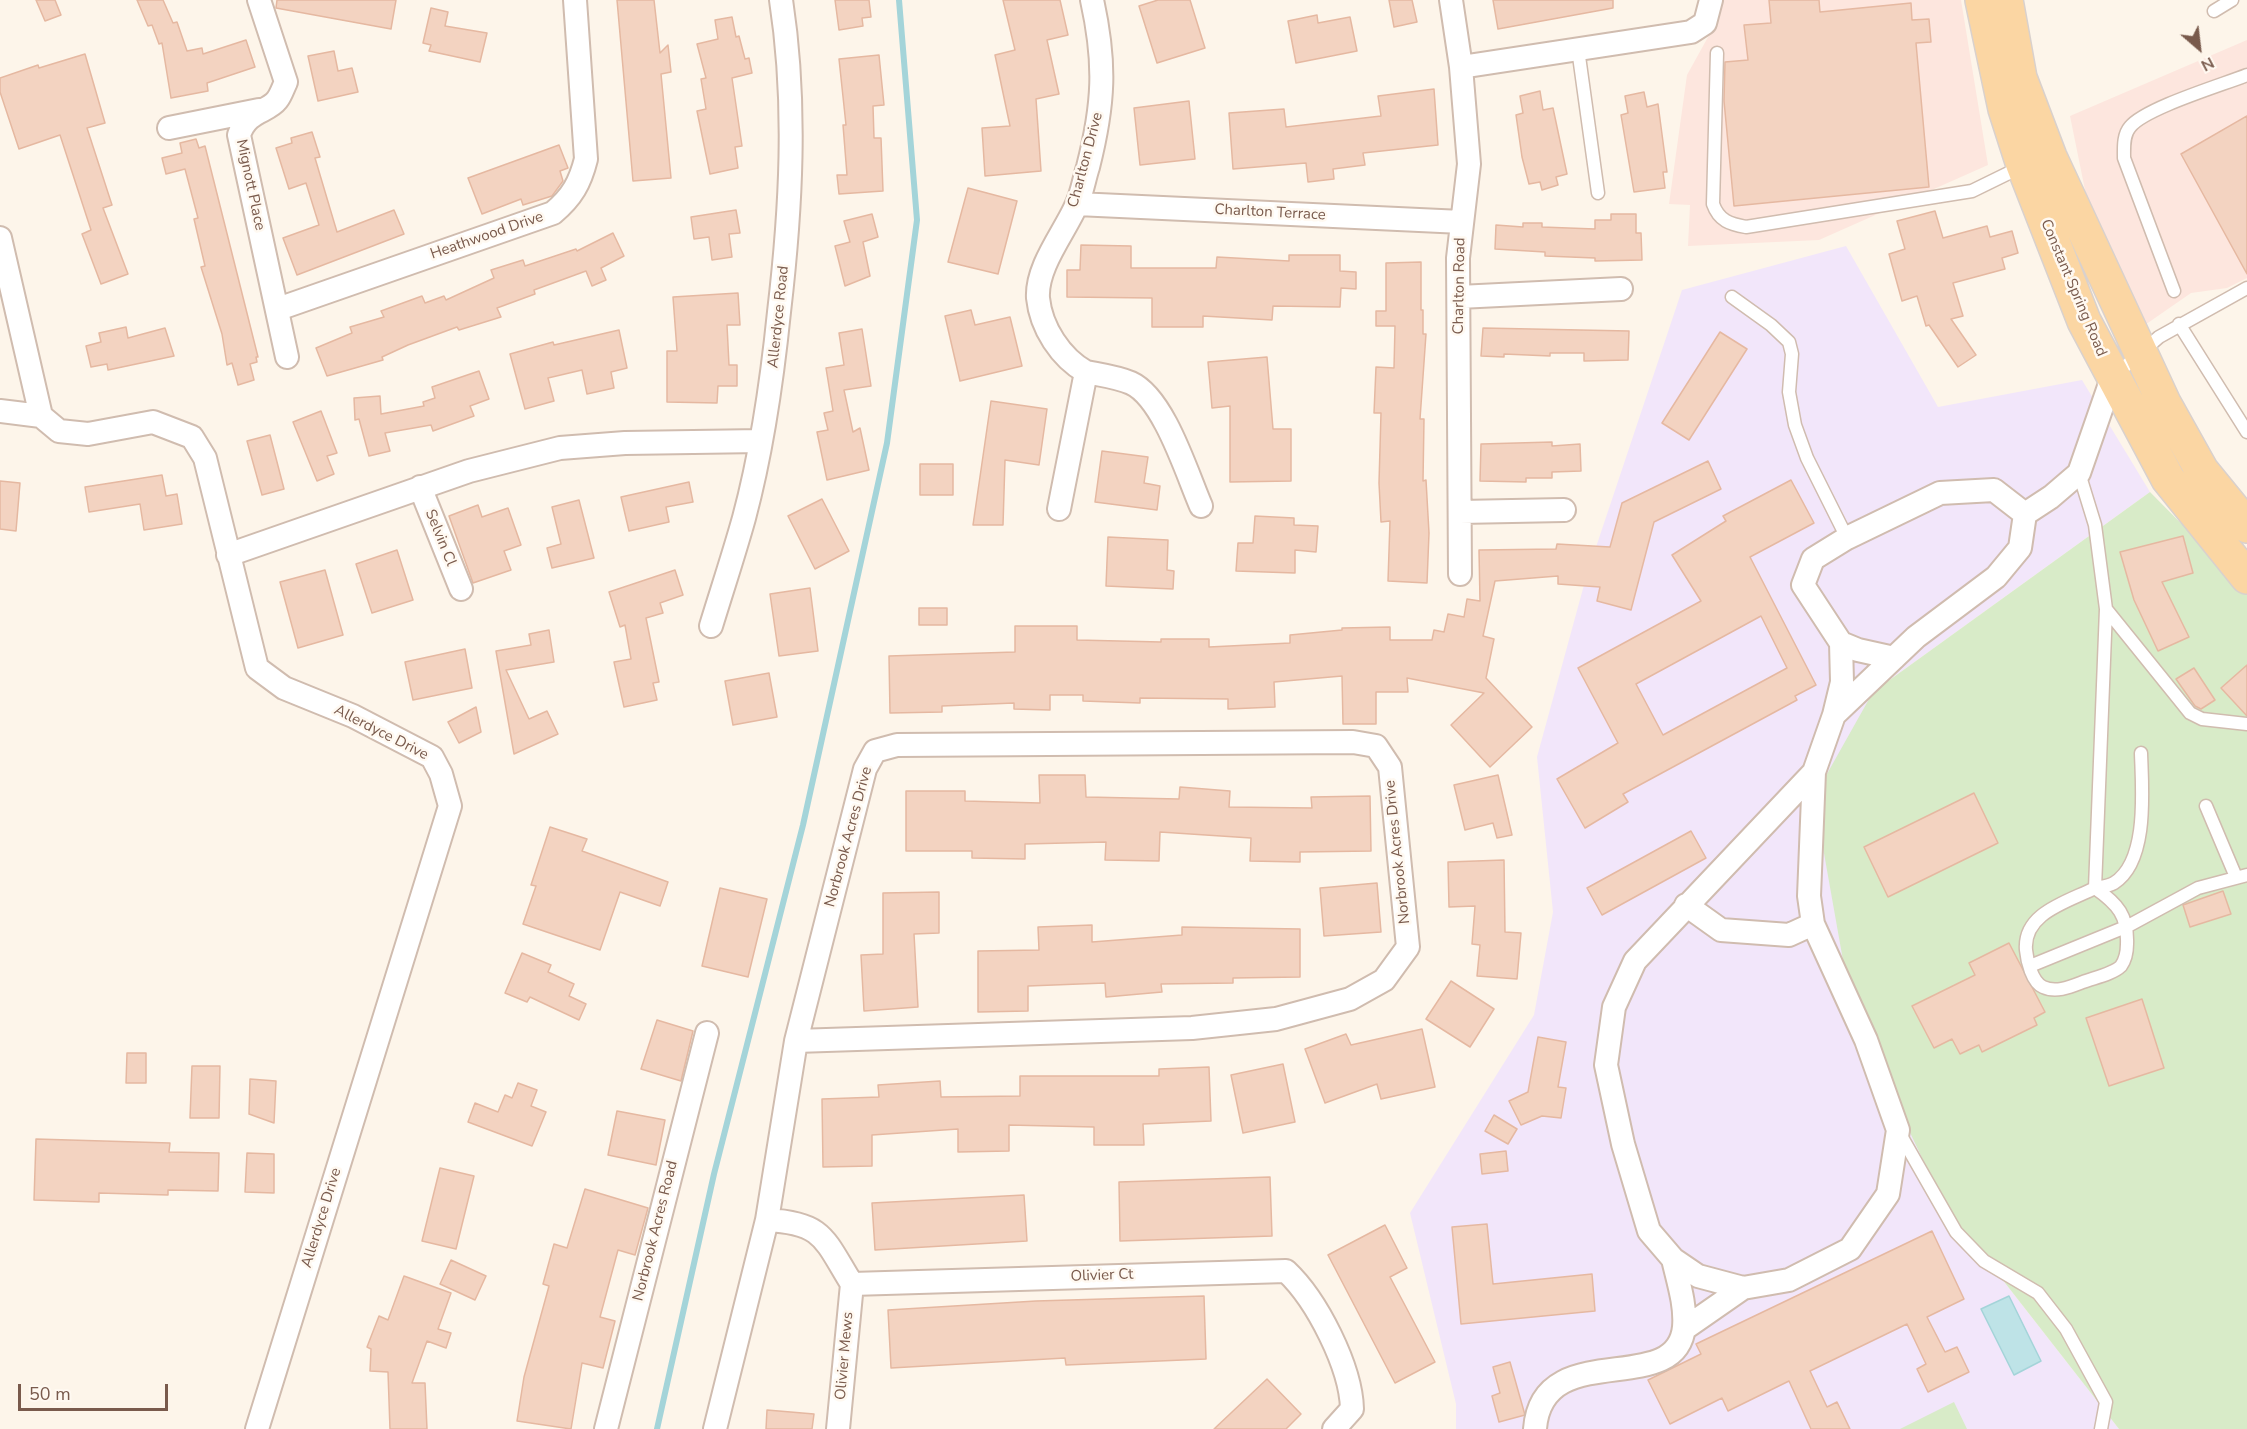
<!DOCTYPE html>
<html>
<head>
<meta charset="utf-8">
<style>
  body { margin:0 }
  #map { position:relative; width:2247px; height:1429px; overflow:hidden; background:#fdf5ea; font-family:"Nunito Sans",sans-serif }
  canvas { display:block }
  .north { position:absolute; left:2169px; top:18px; width:60px; height:60px; -webkit-text-stroke:4px #fff9f1; paint-order:stroke; rotate:152deg; font-size:16px; font-weight:700; line-height:24px; text-align:center; color:#795a4c }
  .north::after { content:''; display:block; margin:auto; width:21px; height:27px; background:#795a4c; clip-path:polygon(50% 0,100% 100%,50% 72%,0 100%) }
  .scale { position:absolute; left:18px; top:1384px; width:150px; height:27px; box-sizing:border-box; border:3px solid #795a4c; border-top:0; padding-left:8px; font-size:18px; line-height:21px; white-space:nowrap; color:#795a4c; -webkit-text-stroke:4px #fff9f1; paint-order:stroke }
</style>
</head>
<body>
<div id="map">
<canvas width="2247" height="1429"></canvas>
<div class="north">N</div>
<div class="scale">50 m</div>
</div>
<script>
const c = document.querySelector('canvas').getContext('2d');
c.lineJoin = 'round';
function fillPath(path, color) { c.fillStyle = color; c.fill(path, 'evenodd'); }
function trace(path, color, width, dash) { c.strokeStyle = color; c.lineWidth = width; c.lineCap = dash ? 'butt' : 'round'; c.setLineDash(dash || []); c.stroke(path); }
function drawText(font, color, halo, rows, align = 'center') {
  c.font = font + ' "Nunito Sans",sans-serif'; c.lineWidth = 5; c.setLineDash([]); c.textBaseline = 'middle'; c.strokeStyle = halo; c.fillStyle = color; for (const [text, x, y, turn = 0] of rows) {
    c.save(); c.translate(x, y); c.rotate((+turn || 0) * Math.PI / 180); c.textAlign = isNaN(turn) ? turn : align; if (halo) c.strokeText(text, 0, 0); c.fillText(text, 0, 0); c.restore();
  }
}
fillPath(new Path2D(`
  M1721,0H1961L1988,165L1819,240L1688,246L1690,205L1669,204L1687,75L1713,28Z
  M2247,40V278L2227,288L2191,293L2129,336L2111,318L2070,116Z`), '#fde6de');
fillPath(new Path2D(`
  M1846,246L1938,407L2082,380L2150,492L1873,692L1945,1206L2119,1429H1456V1404L1410,1213L1534,1015L1553,912L1537,757L1587,574L1682,290Z`), '#f2e6fa');
fillPath(new Path2D(`
  M2150,492L2247,590V1429H2119L1945,1206L1852,1011L1814,797L1873,692Z
  M1954,1402L1967,1429H1900Z`), '#d8ebc8');
const water = new Path2D(`
  M2009,1296L2041,1361L2014,1375L1981,1309Z`);
fillPath(water, '#bee3e7');
trace(water, '#a4d4d9', 1.5);
trace(new Path2D(`
  M657,1429L714,1174L803,825L887,443L917,220L899,0`), '#a4d4d9', 6);
const building = new Path2D(`
  M36,0H55L61,15L45,21Z
  M137,0H163L173,23L177,22L187,51L202,48L203,54L246,40L255,67L207,83L208,91L171,98L162,43L159,44L152,25L148,26Z
  M277,0H396L391,29L276,8Z
  M617,0H654L660,53L668,45L671,72L661,74L671,178L633,181Z
  M835,0H869L871,17L862,18L863,26L839,30Z
  M1003,0H1060L1068,35L1047,40L1059,94L1036,99L1041,171L985,176L982,128L1010,126L995,55L1015,50Z
  M1158,0H1190L1205,48L1157,63L1139,6Z
  M1389,0H1412L1417,22L1394,27Z
  M1493,0H1613V8L1498,29Z
  M1769,0H1819L1820,12L1911,3L1912,20L1929,19L1931,42L1916,43L1929,187L1734,206L1724,101L1725,62L1748,60L1744,25L1771,23Z
  M431,8L448,12L445,26L487,33L480,62L429,51L431,45L423,43Z
  M1317,15L1318,23L1350,17L1357,51L1296,63L1288,21Z
  M732,17L736,37L739,36L745,59L749,58L752,73L732,78L742,146L735,147L738,168L710,174L697,111L706,109L701,79L706,78L697,44L718,39L715,20Z
  M334,51L338,71L352,68L358,92L318,101L308,56Z
  M85,54L105,123L87,128L112,205L103,208L128,274L101,284L82,234L91,230L60,135L19,149L0,92V78L38,65L39,68Z
  M879,55L884,105L873,106L874,138H881L883,191L839,194L837,175H847L843,125H846L839,59Z
  M1434,89L1438,145L1363,153L1365,165L1333,169L1334,179L1308,182L1306,163L1233,169L1229,113L1284,109L1286,127L1381,116L1378,96Z
  M1540,91L1543,110L1553,108L1567,174L1556,177L1558,185L1542,190L1540,182L1529,184L1522,157L1516,115L1523,113L1520,96Z
  M1644,92L1647,107L1658,104L1667,172H1663L1665,188L1634,192L1621,115L1628,113L1625,96Z
  M1189,101L1195,159L1140,165L1134,108Z
  M2247,116V274L2181,154Z
  M312,132L320,157L315,158L337,232L394,210L404,234L297,275L283,238L319,225L306,183L289,189L276,148L292,143L291,138Z
  M196,139L199,148L205,146L258,357H256L257,362L250,364L254,380L238,385L232,363L227,365L222,334L201,267L205,266L194,219L198,218L185,169L166,174L162,158L182,153L180,143Z
  M559,145L568,168L560,171L563,181L552,196L523,205L521,199L482,214L468,178Z
  M968,188L1017,201L998,274L948,262Z
  M736,210L740,233L729,234L732,257L712,260L709,237L694,239L691,217Z
  M1935,211L1943,238L1987,226L1990,237L2012,231L2018,253L2002,258L2005,269L1953,283L1963,316L1951,319L1976,355L1958,367L1929,325L1926,326L1917,296L1902,301L1889,254L1905,249L1897,221Z
  M872,214L878,237L863,242L870,276L845,286L835,246L850,242L844,221Z
  M1611,214H1636V233H1641L1642,260L1595,261V258L1545,256V252L1495,249L1496,225L1523,227V223H1542V227L1595,229V220H1611Z
  M613,233L624,256L601,268L606,280L592,286L586,271L534,290L535,294L497,308L501,317L459,330L457,327L408,345L382,357L383,360L327,376L316,348L352,333L350,327L384,317L381,311L422,296L425,303L444,296L446,300L494,278L491,270L523,260L525,266L576,249L577,251Z
  M1081,245L1131,246V268H1216L1217,257L1289,261V255H1340V271L1356,272V289L1341,288L1340,307L1273,306L1272,320L1203,316V327H1152V298L1067,297V270H1080Z
  M1421,262V310H1423V334H1426L1420,419H1424L1423,481L1426,480L1429,533L1427,583L1388,581L1390,521L1381,522L1379,483L1381,413H1374L1376,367L1394,368L1395,326H1376V311H1386V263Z
  M738,293L740,325H727L729,365H737V386H718L717,403L667,402V351H677L673,297Z
  M971,310L975,325L1010,317L1022,366L960,381L945,316Z
  M126,327L128,338L165,328L174,356L108,370L107,364L91,367L86,346L101,342L99,333Z
  M1483,328L1629,331L1628,360L1584,361V353H1550V356L1504,354V357L1481,356Z
  M862,329L871,386L844,390L853,432L860,428L869,470L827,480L817,432L828,430L824,413L833,411L826,368L844,365L839,333Z
  M619,330L627,368L611,372L614,388L587,394L582,370L548,378L554,401L525,409L510,354L553,342L554,345Z
  M1720,332L1747,349L1689,440L1662,423Z
  M1267,357L1273,429H1291V481L1230,482V406L1212,408L1208,362Z
  M479,371L489,399L470,406L474,416L433,431L431,425L385,433L390,451L369,456L359,419L355,420L354,398L380,396L381,414L424,406L423,402L435,398L432,387Z
  M991,401L1047,409L1039,465L1005,460L1003,525H973Z
  M321,411L337,453L327,456L334,474L317,481L293,422Z
  M270,435L284,489L262,495L247,441Z
  M1552,442V446L1580,444L1581,471L1552,472V478H1526V482L1480,481L1481,444Z
  M1102,451L1148,457L1144,483L1160,486L1157,510L1095,502Z
  M1708,461L1721,489L1654,522L1631,610L1597,601L1600,587L1558,584V576L1495,581L1483,636L1494,639L1486,678L1532,727L1490,767L1451,725L1484,693L1407,678L1408,692H1376V724H1343L1342,676L1274,682L1275,707L1228,709V699L1140,698V703L1083,701V695H1050V710L1014,709V703L942,706V712L890,713L889,656L1015,652V626H1077V640L1161,642V639H1209V647L1290,643V635L1342,630V628L1390,627V640H1432L1434,630L1444,632L1448,614L1464,617L1467,599L1480,601L1479,550L1556,549L1557,544L1610,547L1622,503Z
  M920,464H953V495H920Z
  M162,475L166,496L177,494L182,524L144,530L140,504L89,512L85,487Z
  M1791,480L1814,523L1750,557L1816,685L1795,696L1797,700L1623,794L1628,802L1585,828L1557,779L1618,743L1578,668L1701,601L1672,555L1726,521L1723,516ZM1761,616L1787,668L1663,735L1636,684Z
  M0,481L20,483L16,531L0,529Z
  M689,482L693,502L666,507L669,522L629,531L621,497Z
  M822,499L849,551L815,569L788,516Z
  M579,500L594,558L552,568L547,548L561,544L552,507Z
  M478,505L482,517L508,508L521,545L504,551L511,570L473,583L449,516Z
  M1255,516L1294,518V525L1318,526L1316,552L1295,550V573L1236,571L1238,543H1253Z
  M2183,536L2193,573L2162,582L2189,637L2158,651L2134,600L2120,552Z
  M1108,537L1168,540L1167,570L1174,571L1173,589L1106,586Z
  M397,550L413,600L372,613L356,564Z
  M325,570L343,635L298,648L280,582Z
  M675,570L683,595L660,603L663,613L646,618L659,682L653,683L657,700L624,707L614,662L631,659L625,625L620,627L609,592Z
  M810,588L818,651L779,656L770,594Z
  M919,608H947V625H919Z
  M549,630L554,662L506,670L529,719L547,711L558,734L514,754L496,651L531,645L529,634Z
  M465,649L472,688L413,700L405,662Z
  M2247,665V716L2221,688Z
  M2194,668L2215,700L2201,709L2195,706L2176,679Z
  M769,673L777,717L733,725L725,681Z
  M476,707L481,732L459,743L448,722Z
  M1039,775H1085L1086,797L1179,799L1180,787L1230,791L1229,807L1312,808L1311,797L1370,796L1371,851L1300,852V862L1250,861L1251,838L1160,832L1159,861L1105,860L1106,842L1025,844V859L972,858V851H906V791H965V801L1040,803Z
  M1498,775L1512,835L1497,838L1493,823L1465,830L1454,785Z
  M1974,793L1998,843L1888,897L1864,847Z
  M550,827L587,839L582,851L668,882L660,906L620,892L600,950L523,924L536,886L531,885Z
  M1691,831L1706,858L1602,915L1587,888Z
  M1504,860L1505,932L1521,933L1517,979L1477,976L1480,945L1472,944L1475,906L1449,907L1448,862Z
  M1377,883L1381,932L1324,936L1320,888Z
  M720,888L767,899L748,977L702,966Z
  M2223,891L2231,914L2190,927L2183,905Z
  M939,892V933L914,934L918,1007L864,1011L861,955L883,954V893Z
  M1092,925V942L1182,935V927L1300,929V977L1233,978V983L1161,984L1162,992L1106,997L1105,983L1028,986V1011L978,1012V951L1039,950L1038,927Z
  M2009,943L2045,1012L2034,1018L2037,1025L1982,1052L1979,1045L1960,1054L1952,1039L1934,1048L1912,1006L1975,975L1969,963Z
  M522,953L551,965L548,972L574,984L569,996L586,1004L579,1020L530,997L527,1002L505,993Z
  M1451,981L1494,1009L1470,1047L1426,1019Z
  M2142,999L2164,1068L2109,1086L2086,1018Z
  M657,1020L693,1031L681,1081L641,1069Z
  M1422,1029L1435,1087L1381,1099L1377,1084L1325,1103L1305,1049L1346,1034L1351,1045Z
  M1538,1037L1566,1042L1558,1087L1566,1088L1561,1118L1542,1116L1521,1125L1509,1101L1528,1092Z
  M127,1053H146V1083H126Z
  M1283,1064L1295,1122L1243,1133L1231,1075Z
  M192,1066H220L219,1118H190Z
  M1209,1067L1211,1121L1143,1124L1144,1145H1094V1127L1009,1125V1151L958,1152V1129L872,1135V1166L823,1167L822,1099L879,1097L878,1085L940,1081L941,1097L1020,1096V1076H1159V1069Z
  M250,1079L276,1081L274,1123L249,1114Z
  M518,1083L537,1090L531,1106L546,1112L532,1146L468,1122L475,1103L498,1112L505,1095L512,1098Z
  M617,1111L665,1120L656,1165L608,1155Z
  M1494,1115L1517,1129L1508,1144L1485,1131Z
  M36,1139L170,1143L169,1152L219,1153L218,1191L168,1190V1195L99,1193V1202L34,1200Z
  M1506,1151L1508,1171L1482,1174L1480,1154Z
  M247,1153L274,1154V1193L245,1192Z
  M440,1168L474,1176L456,1249L422,1241Z
  M1270,1177L1272,1236L1120,1241L1119,1182Z
  M585,1189L648,1208L635,1255L618,1250L600,1317L615,1321L603,1368L582,1363L571,1429L517,1421L524,1377L549,1286L543,1284L554,1244L567,1248Z
  M1024,1195L1027,1241L875,1250L872,1203Z
  M1487,1224L1493,1284L1592,1274L1595,1311L1461,1324L1452,1227Z
  M1385,1225L1407,1268L1390,1277L1435,1362L1395,1383L1328,1255Z
  M1932,1231L1964,1299L1927,1317L1945,1352L1957,1347L1969,1372L1928,1392L1917,1369L1926,1364L1907,1324L1810,1371L1827,1407L1837,1402L1850,1429H1811L1789,1381L1728,1411L1722,1398L1670,1424L1648,1380L1701,1354L1696,1344Z
  M451,1260L486,1276L475,1300L440,1284Z
  M404,1276L451,1293L438,1329L451,1333L446,1348L427,1341L412,1383H425L427,1429H390L388,1372L370,1371L371,1349L367,1347L379,1316L388,1320Z
  M1204,1296L1206,1359L1066,1365L1065,1358L891,1368L888,1310L1036,1301Z
  M1510,1362L1525,1415L1499,1422L1492,1396L1500,1393L1493,1367Z
  M1267,1379L1301,1414L1286,1429H1214Z
  M767,1410L814,1414L812,1429H766Z`);
fillPath(building, '#f3d3c1');
trace(building, '#e5b8a1', 1.5);
const service = new Path2D(`
  M2214,11L2232,0
  M1578,49L1598,193
  M1717,53L1713,204C1719,221 1730,224 1746,227L1972,191L2021,167
  M2174,291L2124,158C2124,148 2123,135 2130,127C2145,108 2222,85 2247,75
  M1732,297L1771,325L1789,342L1792,354L1789,392L1795,425L1807,458L1847,538
  M2179,324L2247,432
  M2114,376L2159,337L2247,288
  M2079,473L2095,525L2106,609L2095,888C2101,887 2109,886 2114,883C2149,861 2142,788 2141,753
  M2106,609L2190,713L2202,719L2247,724
  M2206,806L2236,877
  M2095,888C2118,904 2128,916 2127,944C2127,953 2126,959 2121,966C2113,974 2093,978 2083,982C2070,987 2056,993 2043,987C2032,982 2027,961 2026,950C2023,913 2067,902 2095,888Z
  M2030,966L2128,926L2198,888L2247,875
  M1900,1134L1956,1232L1984,1261L2038,1293L2066,1329L2106,1402L2101,1429`);
const minor = new Path2D(`
  M259,0L286,82C283,88 281,95 277,100C267,113 247,110 239,135L287,357
  M1451,0L1461,67L1469,164L1458,258L1460,574
  M1461,67L1691,32L1705,23L1711,0
  M169,128L259,110
  M1077,204L1462,222
  M0,238L41,416L59,431L88,434L153,422L192,437L205,458L257,668L284,688L353,716L432,757L441,774L450,806L257,1429
  M1459,297L1621,289
  M278,309L553,213C572,197 580,183 586,159L575,0
  M1086,372C1101,375 1117,377 1131,383C1164,398 1187,474 1201,506
  M0,411L41,416
  M420,487L461,589
  M1059,509L1086,372C1061,358 1041,328 1038,298C1036,267 1064,233 1076,206C1082,194 1084,179 1088,167C1104,104 1106,63 1092,0
  M1460,512L1564,510
  M228,555L469,471L560,448L625,443L761,441
  M711,626C722,590 734,554 744,518C762,451 772,381 779,312C791,210 797,103 781,0
  M1894,658L1858,650L1841,643L1803,585L1813,559L1847,538L1940,493L1994,490L2025,514
  M1834,715L1916,637L1996,577L2020,548L2025,514L2051,497L2079,473L2112,378
  M1814,772L1635,961L1614,1007L1606,1065L1623,1144L1649,1231L1673,1259L1698,1276L1743,1288L1789,1280L1850,1249L1888,1194L1898,1130L1866,1040L1813,924L1809,896L1814,772L1834,715L1842,682L1841,643
  M1686,905L1721,930L1789,935L1813,924
  M767,1220C824,1223 824,1239 852,1284L1286,1271C1317,1300 1351,1367 1352,1409L1334,1429
  M1684,1329L1743,1288
  M606,1429L707,1033
  M715,1429L767,1220L796,1041L865,769L875,751L897,745L1353,742L1376,746L1390,767L1408,947L1384,980L1350,999L1276,1019L1192,1028L796,1041
  M838,1429L852,1284
  M1535,1429C1542,1335 1677,1400 1684,1327C1686,1305 1678,1281 1673,1259`);
const primary = new Path2D(`
  M1982,0L2005,109L2023,165L2084,321L2168,479L2247,577
  M2006,0L2020,78L2050,157L2164,403L2202,471L2247,526`);
trace(service, '#d0bcaf', 15);
trace(minor, '#d0bcaf', 26);
trace(primary, '#d9d1cd', 36);
trace(service, '#fff', 12);
trace(minor, '#fff', 22);
trace(primary, '#fbd6a3', 33);
drawText('15px', '#795a4c', '#fff9f1', [
  ["Charlton Drive",1086,160,-75],
  ["Mignott Place",250,185,78],
  ["Charlton Terrace",1270,213,3],
  ["Heathwood Drive",487,236,-19],
  ["Charlton Road",1460,286,-89],
  ["Constant Spring Road",2073,288,67],
  ["Allerdyce Road",779,317,-84],
  ["Selvin Cl",440,538,68],
  ["Allerdyce Drive",381,733,27],
  ["Norbrook Acres Drive",849,837,-75],
  ["Norbrook Acres Drive",1398,852,-96],
  ["Allerdyce Drive",322,1218,-73],
  ["Norbrook Acres Road",656,1231,-76],
  ["Olivier Ct",1102,1276,-2],
  ["Olivier Mews",845,1356,-85]
]);
</script>
</body>
</html>
